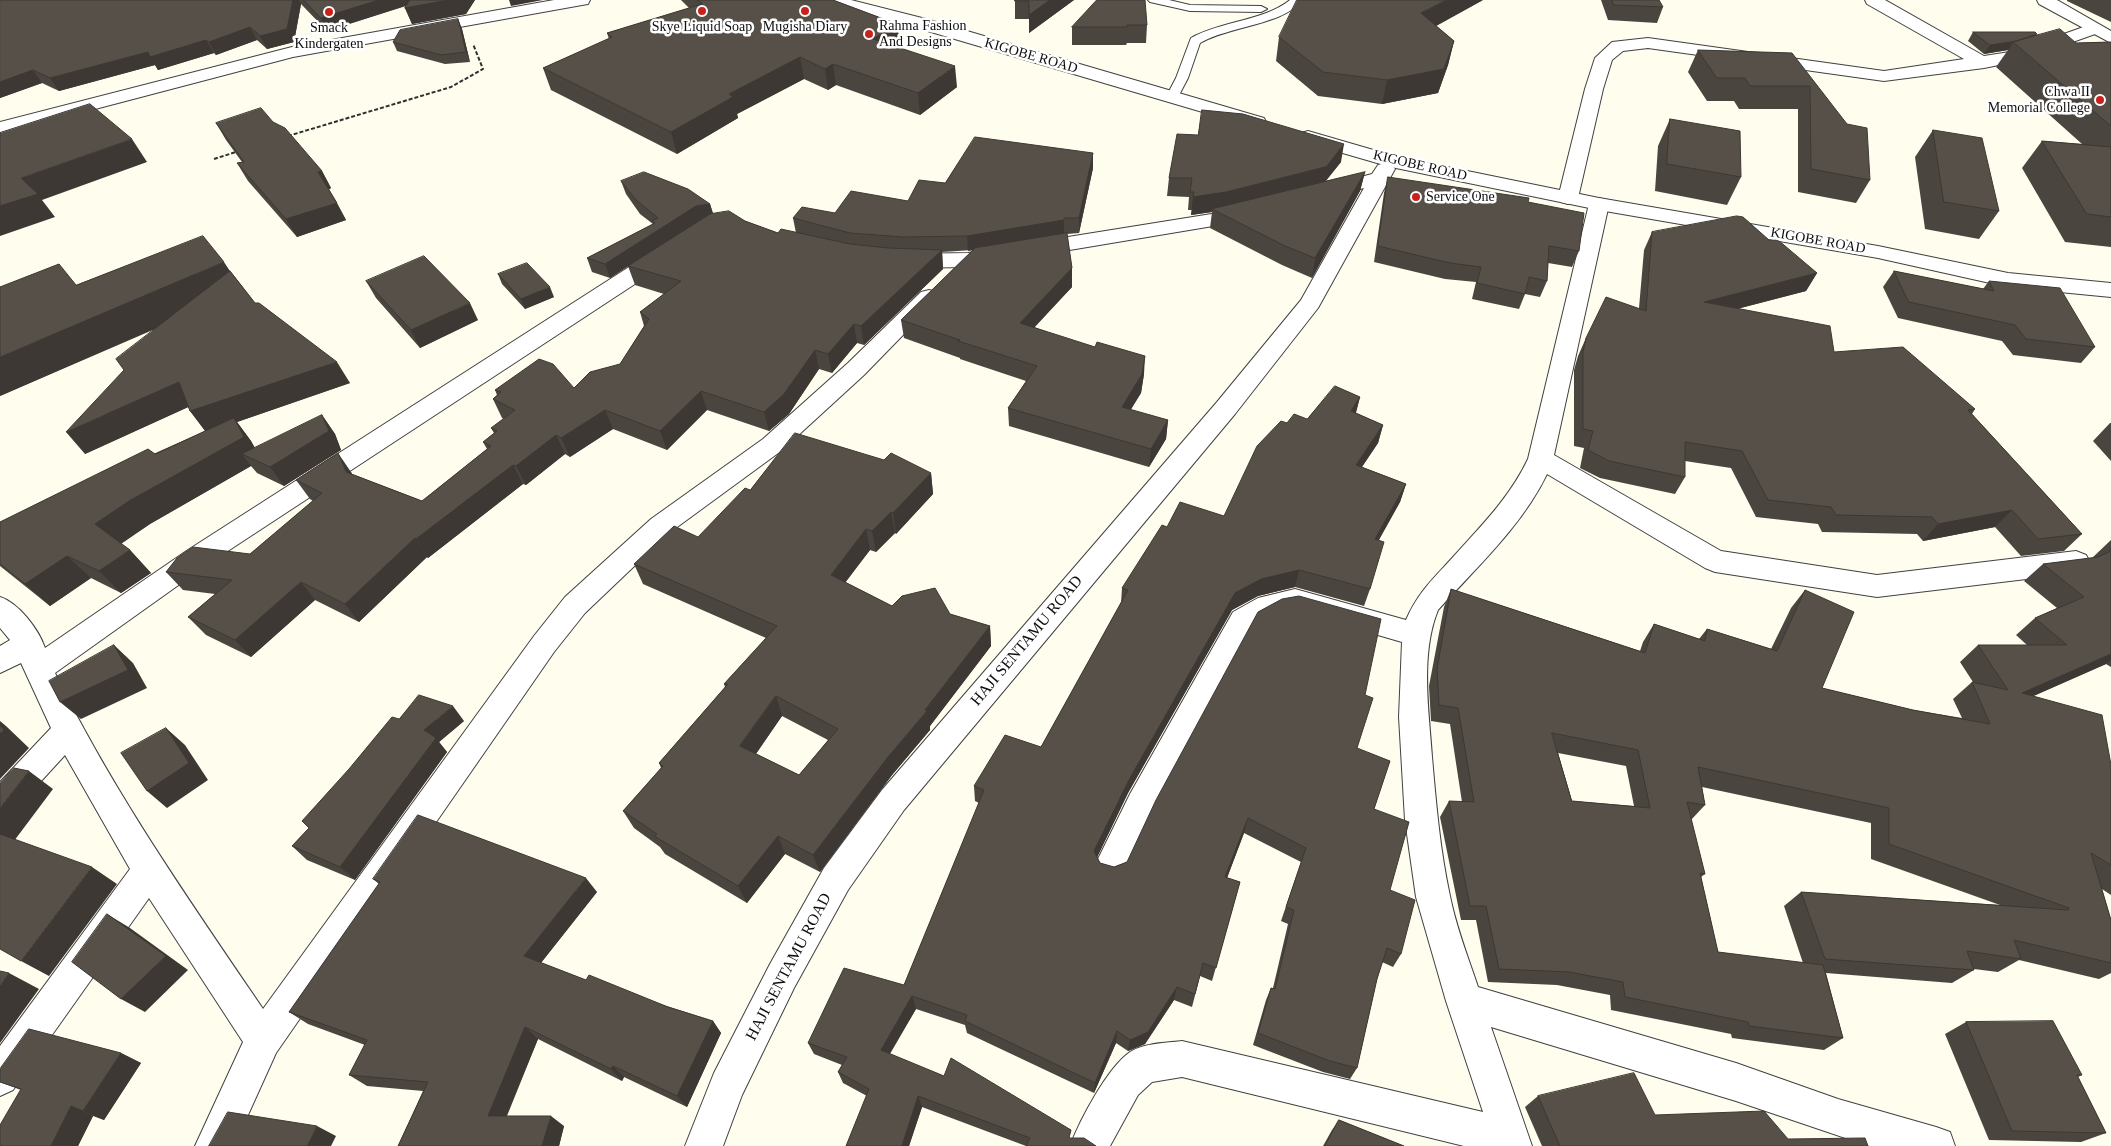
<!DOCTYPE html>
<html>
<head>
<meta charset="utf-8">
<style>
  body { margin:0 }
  canvas { display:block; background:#fffdee }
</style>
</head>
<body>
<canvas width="2111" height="1146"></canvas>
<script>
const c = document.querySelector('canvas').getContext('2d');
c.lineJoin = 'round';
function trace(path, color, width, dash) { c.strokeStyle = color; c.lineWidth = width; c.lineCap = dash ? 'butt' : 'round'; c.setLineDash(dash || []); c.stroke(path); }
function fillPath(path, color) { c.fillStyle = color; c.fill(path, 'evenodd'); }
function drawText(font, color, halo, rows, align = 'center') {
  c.font = font + ' "Times New Roman",serif'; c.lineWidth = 5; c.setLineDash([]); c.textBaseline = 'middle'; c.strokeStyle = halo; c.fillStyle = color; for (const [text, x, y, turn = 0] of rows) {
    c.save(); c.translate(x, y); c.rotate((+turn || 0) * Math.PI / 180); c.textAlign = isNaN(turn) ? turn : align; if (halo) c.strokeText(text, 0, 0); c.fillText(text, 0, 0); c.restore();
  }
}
const service = new Path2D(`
  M1148,0H1169L1190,5L1261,6L1267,9L1261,12L1190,11L1150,2Z
  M1290,0H1303C1283,25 1229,26 1200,43L1188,78L1178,97L1176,100H1168L1166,97L1176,78L1191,38C1221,21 1264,21 1290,0Z`);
const minor = new Path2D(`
  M1865,0H1885L1984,56L2016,51L2092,24L2098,25L2101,29L2098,33L2019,61L1984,68L1884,81L1648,48L1623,51L1612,60L1603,89L1578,198L1575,202L1568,204L1561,202L1558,198L1585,89L1595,58L1612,42L1648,38L1884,71L1964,59L1867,4Z
  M1385,163L1392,165L1395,169L1318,308L1235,414L904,810L848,890L794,988L742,1095L723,1146H685L714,1073L770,964L824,868L882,790L1217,402L1301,300L1364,188L1326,198L1319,196L1316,192L1319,188L1372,174L1378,165Z
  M1599,198L1606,200L1609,204L1554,455L1721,551L1877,575L2076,551L2086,555L2090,562L2086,569L2076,573L1877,597L1715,572L1705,568L1547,474C1522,526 1476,568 1438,610C1420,654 1429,711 1432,757C1436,803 1440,850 1450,896C1456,927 1468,957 1478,987L1736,1063L1838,1099L1936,1127L1950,1132L1955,1146H1869L1736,1101L1491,1027L1532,1146H1464L1182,1077L1152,1082L1138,1095L1110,1146H1070C1080,1120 1107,1068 1130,1052C1144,1043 1166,1043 1182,1041L1483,1112L1446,1001L1416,897L1405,820L1399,717L1402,642L1295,611L1277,614L1253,628L1152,814L1124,876L1112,880L1100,876L1095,865L1130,794L1233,612L1258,598L1295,589L1406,620C1418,592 1434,578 1454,556C1482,525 1510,497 1528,459L1589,204L1592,200Z
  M1248,206L1255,208L1258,212L1255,216L1225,224L968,267L905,268L897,266L894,261L897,256L905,254L968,253L1224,212Z
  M662,250L670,251L673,256L670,261L208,564L55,673C113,792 189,900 263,1009L534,636L565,597L651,519L763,439L848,363L921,292L929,290L937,292L940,297L864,375L781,451L669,533L585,613L554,652L276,1053L234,1146H195L243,1042L149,898L13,1090L0,1096V1046L130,869L65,755L11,814L0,818V782L51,728L21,663L0,673V646L10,640L0,628V597C19,603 39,630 45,648L188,550L654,251Z`);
const tertiary = new Path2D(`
  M554,0H590L588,4L582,5L293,57L0,134V122L292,47Z
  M823,0H851L926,19L1264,118L1266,122L1264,126H1250L914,27L825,4Z
  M2037,0H2057L2111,31V43L2039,4Z
  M1308,131L1394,156L1599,198L1878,246L2008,273L2111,283V297L2008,287L1878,258L1599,210L1391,167L1301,141L1298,137L1301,133Z`);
trace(service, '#414141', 2);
trace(minor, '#414141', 2);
trace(tertiary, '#414141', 2);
trace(new Path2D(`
  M288,136L451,87L483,69L473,44
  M214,159L239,151`), '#303030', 2, [4, 2]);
fillPath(service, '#fff');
fillPath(minor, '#fff');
fillPath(tertiary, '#fff');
fillPath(new Path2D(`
  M0,0H475L466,14L412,24L405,8L406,6L327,31L301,4L294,42L267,49L257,40L216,55L214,53L158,70L155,65L59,91L42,83L0,98Z
  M681,0H833L897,24L900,45L897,46L957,87L920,115L836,85L828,90L804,79L737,114L738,118L677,154L551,90L543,68L609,39L607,33L689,8Z
  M1015,0H1074L1029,33V19H1015Z
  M1097,0L1147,25L1146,43H1127L1126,45H1072V27Z
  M1483,0L1436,26L1454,41L1448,65L1438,93L1382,104L1318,96L1276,61L1279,37Z
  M1601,0H1659L1663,7L1657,23L1608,20Z
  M2067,0H2111V22L2067,1Z
  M458,19L462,29L470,62L445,64L397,51L393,42Z
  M1973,32L2037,35L2076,43L2111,42V247L2065,242L2022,168L2042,141L2082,144L1996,67L2008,50L1984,54L1968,41Z
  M1698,50L1792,53L1870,180L1856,203L1798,192V109H1739L1734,101H1707L1688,72Z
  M1670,119L1741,177L1727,205L1655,191L1658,146Z
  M273,122L322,171L331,188L329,189L346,220L297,237L248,181L237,163L242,162L226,140L216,123Z
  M1933,130L1999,211L1979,239L1925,229L1915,157Z
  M1341,162L1326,181L1365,172L1360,191L1312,278L1282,265L1210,228L1212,212L1191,215L1192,210H1188L1189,197L1167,196L1169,178Z
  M1093,168L1079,233L1067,234L1072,268V287L1034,327L1144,374L1141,393L1130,410L1168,420L1166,439L1149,467L1009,426L1008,408L1026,381L960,359V358L904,338L901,320L973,250L942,252L943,269L864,345L857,343L832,373L819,369L789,414L769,431L707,410L667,450L613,429L570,457L565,454L526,485L523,484L428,558L427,557L359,622L315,600L251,657L206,635L188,617L215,594L183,590L166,572L250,554L313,501L310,499L296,480L351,472L352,474L422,501L487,449L483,442L494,433L491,428L504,419L502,418L493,399L497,395L495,390L574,388L620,364L644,326L640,312L664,294L635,285L628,266L610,278L592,272L587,258L653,224L640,214L626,194L621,181L710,204L713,213L745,221L778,233H796L793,218L835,213L908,201L945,183Z
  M1388,177L1528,202L1579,251L1572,267L1548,263L1547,281L1540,297L1525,294L1519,309L1472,299L1476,282L1445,279L1374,262L1384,193Z
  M1652,232L1769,240L1817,273L1806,291L1737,309L1834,352L1975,409L1972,414L2082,534L2064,551L2021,556L1995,527L1923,541L1917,534L1822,532L1818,524L1756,517L1731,468L1685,461V477L1675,494L1600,478L1580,468L1584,448L1574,446V370L1578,356L1586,338L1639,308L1644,250Z
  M230,271L255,303L350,383L237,422L251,441L255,448L322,415L335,434L341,450L284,486L257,473L251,466L150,524L121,544L130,550L151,573L121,593L91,578L50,606L0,566V522L205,431L190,411L188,407L85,454L124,370L155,328L0,396L76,285Z
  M1894,271L1983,289L1989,281L2095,347L2081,363L2013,355L2002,341L1898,318L1883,287Z
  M498,274L554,297L525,309L502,284Z
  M366,281L478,320L420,348L376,298Z
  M1360,397L1356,413L1383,425L1378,443L1362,467L1406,484L1400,502L1379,540L1370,589L1364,606L1295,587L1258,596L1232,610L1128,793L1097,857L1100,863L1114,867L1127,862L1365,695L1357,748L1374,809L1390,890L1401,954L1393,967L1382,962L1377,979L1357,1068L1350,1079L1323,1072L1253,1045L1266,1000L1271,988H1273L1288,924L1281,921L1301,862L1244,833L1227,878L1240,882L1212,981L1200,976L1192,1007L1174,1000L1145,1044L1128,1051L1116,1043L1094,1093L967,1033L965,1025L916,1009L890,1054L1071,1130L1026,1146L922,1107L909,1146H846L867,1096L843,1083L838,1072L842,1065L814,1054L808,1043L904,985L979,803L975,801L974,786L1041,747L1121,603L1122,588L1167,527L1224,516L1287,423L1307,419Z
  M2110,423H2111V461L2093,441Z
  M884,460L931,473L933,494L896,534L895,533L876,552L870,550L845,582L892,606L950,614L990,626L991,646L930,726V730L892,775L820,872L785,854L747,903L665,854L660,847L634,828L623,811L661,768L659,763L725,687L724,684L766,638L643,584L634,564L698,537L750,490ZM782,716L828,740L799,775L756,754Z
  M2111,540V667L2106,664L2033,696L2111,765V895L2102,889L2111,920V973L2099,979L2019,960L1998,972L1974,969V970L1952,983L1826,973L1843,1038L1824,1050L1732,1038L1731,1034L1611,1010L1610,995L1557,985L1488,982L1476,920H1461L1440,817L1449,801L1462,802L1450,724L1431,721L1429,686L1444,607L1451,589L1640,651L1643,642L1654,624L1699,639L1707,629L1771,649L1791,608L1805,590L1822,688L1913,710L1962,718L1953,699L1972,682H1973L1960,662L1978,645H2027L2016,635L2035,618L2057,608L2024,581L2043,564L2092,558ZM1558,753L1626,766L1634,806L1572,801ZM1702,787L1871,823V859L2000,905L1801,892L1784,906L1803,963L1718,952L1701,877L1705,874L1691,820L1705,805Z
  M399,719L464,721L439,742L447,752L355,880L307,860L292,846L309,828Z
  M373,879L597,892L541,963L586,980L713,1021L721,1033L687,1107L624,1077L622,1081L538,1039L507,1116L564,1126L559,1146H398L423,1091L367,1086L349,1075L365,1045L308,1024L289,1012L379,884Z
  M1966,1022L2082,1075L2078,1077L2106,1133L2081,1142L1989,1140L1945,1034Z
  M121,1053L141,1063L104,1120L93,1116L78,1146H0L21,1090L0,1082V1069Z
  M1538,1096L1655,1115L1788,1139L1868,1146H1542L1525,1107Z
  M1339,1120L1404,1146H1323L1332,1130Z`), '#4b453f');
fillPath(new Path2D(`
  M293,0H299L301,4L294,42L267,49L260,36Z
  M379,0H416L417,2L327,31L321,18Z
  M449,0H475L466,14L412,24L405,8Z
  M509,0H543L511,6Z
  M1050,0H1074L1029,33V15Z
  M1446,0H1483L1416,37L1421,13Z
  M458,19L462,29L470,62L466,52Z
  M897,24L900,45L876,60L873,39Z
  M250,27L257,40L216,55L209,42Z
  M206,40L214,53L158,70L155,65L59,91L50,78L148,52Z
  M1454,41L1448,65L1438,93L1382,104L1387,80Z
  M2013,42L2008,50L1984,54L1990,45Z
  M800,57L804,79L737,114L738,118L677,154L671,132L729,94Z
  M833,64L836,85L828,90L825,69Z
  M955,66L957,87L920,115L918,93Z
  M33,70L42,83L0,98V82Z
  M132,139L147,162L42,200L55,217L0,236V206L21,178Z
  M1344,144L1341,162L1326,180L1325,184L1212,209V212L1191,215L1193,197Z
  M1093,153V168L1079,233V218Z
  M322,171L331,188L328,190L318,172Z
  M1365,172L1360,191L1312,278L1315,258Z
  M337,203L346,220L297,237L286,219Z
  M710,204L714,218L700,220L610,278L605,264L696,206Z
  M1064,220V236L968,251L967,236Z
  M942,250L943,269L864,345L861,326Z
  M224,262L243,291L0,396V357Z
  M1072,268V287L1021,342L1020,323Z
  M1817,273L1806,291L1694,320L1704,302Z
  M550,287L554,297L525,309L521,299Z
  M470,303L478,320L420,348L411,330Z
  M854,324L857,343L832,373L828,354Z
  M815,350L819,369L789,414L769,431L764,412Z
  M1145,356L1144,374L1141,393L1121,426L1122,407Z
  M337,362L350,383L237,422L251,441L261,460L242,454L251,466L150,524L117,546L95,524L207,433L190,411Z
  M179,382L195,404L85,454L66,432Z
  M701,391L707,410L667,450L660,431Z
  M1360,397L1355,415L1351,411Z
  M605,410L613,429L570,457L561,438Z
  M322,415L335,434L341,450L284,486L270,467Z
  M1168,420L1166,439L1149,467L1151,449Z
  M1383,425L1378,443L1351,483L1356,465Z
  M556,435L565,454L526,485L516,466Z
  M338,453L351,472L359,491L346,472Z
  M513,465L523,484L428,558L416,539Z
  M931,473L933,494L896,534L893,513Z
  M1406,484L1400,502L1369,557L1375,539Z
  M2012,510L1995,527L1923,541L1938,524Z
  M891,512L895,533L876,552L872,531Z
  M866,529L870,550L836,595L831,575Z
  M415,538L427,557L359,622L345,604Z
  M130,550L151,573L121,593L99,571Z
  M67,556L91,578L50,606L25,584Z
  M1299,570L1295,587L1258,596L1232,610L1128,793L1093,866L1094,851L1130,778L1235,593L1261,579Z
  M301,582L315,600L251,657L235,640Z
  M990,626L991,646L930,726V730L892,775L820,872L813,855L888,757Z
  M114,645L133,663L147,688L81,719L60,702Z
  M2111,654V660L2106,664L2002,710L2022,693Z
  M776,696L782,716L748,765L740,746Z
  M453,706L464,721L439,742L447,752L355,880L340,867L424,730Z
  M0,721L6,726L29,748L0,779Z
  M166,728L185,745L208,780L167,808L147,791Z
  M29,771L53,789L11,845L0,839V808Z
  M1248,818L1244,833L1222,891L1225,877Z
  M778,836L785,854L747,903L738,886Z
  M92,867L117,884L49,976L21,961Z
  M586,878L597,892L536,969L524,956Z
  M107,914L130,928L188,970L145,1012L121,999Z
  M9,973L39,989L0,1043V986Z
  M1177,987L1174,1000L1145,1044L1128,1051L1130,1040Z
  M912,996L916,1009L885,1061L881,1050Z
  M713,1021L721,1033L687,1107L677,1096Z
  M525,1027L538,1039L502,1126L488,1116Z
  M1117,1031L1116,1043L1094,1093L1095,1083Z
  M121,1053L141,1063L104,1120L83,1111Z
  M613,1066L624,1077L622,1081L611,1069Z
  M918,1096L922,1107L909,1146H902Z
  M71,1106L93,1116L78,1146H51Z
  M551,1116L564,1126L559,1146H542Z
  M317,1126L336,1136L331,1146H307Z`), '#3d3833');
const building = new Path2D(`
  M0,0H293L287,29L260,36L250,27L209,42L206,40L150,57L148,52L50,78L33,70L0,82Z
  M304,0H379L321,18Z
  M410,0H449L405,8Z
  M698,0H833L897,24L873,39L955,66L918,93L833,64L825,69L800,57L729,94L733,97L671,132L543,68L612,37L607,33L702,4Z
  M1015,0H1050L1029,15V1H1015Z
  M1097,0H1145L1147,25H1127V27H1072Z
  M1297,0H1446L1421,13L1454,41L1444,69L1387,80L1323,72L1279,37Z
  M1612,0H1659L1663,7L1614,5Z
  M458,19L466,52L441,55L393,42L400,30Z
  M2060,29L2076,43L2111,42V126L2013,42Z
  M1973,32H2035L2037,34L2017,41L1990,45Z
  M1698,50L1792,53L1847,124L1867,128L1870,180L1811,169L1810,86H1750L1745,78H1717Z
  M90,104L132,139L21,178L38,194L0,206V133Z
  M261,108L273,122L285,128L322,171L318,172L337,203L286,219L237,163L244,162L216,123Z
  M1202,110L1243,114L1344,144L1327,166H1329L1226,192L1193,197L1194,192H1190L1192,178H1169L1177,134L1198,135Z
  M1670,119L1740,131L1741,177L1667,164Z
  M1933,130L1982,138L1999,211L1944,202Z
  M975,137L1093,153L1079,218H1064V220L967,236L903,237L850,233L793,218L802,207L835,213L851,191L908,201L919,180L945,183Z
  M2042,141L2111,147V217L2087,214Z
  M644,172L688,189L710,204L696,206L605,264L587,258L655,223L652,221L658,218L636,200L621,181Z
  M1365,172L1315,258L1285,246L1212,209Z
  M1388,177L1529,198L1528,202L1584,213L1579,251L1549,246L1547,281L1529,277L1525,294L1477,283L1481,267L1450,263L1378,246Z
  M729,211L745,221L778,233L781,229L850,244L888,248L942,250L861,326L854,324L828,354L815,350L784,394L764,412L701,391L660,431L605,410L561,438L556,435L516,466L513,465L416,539L415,538L345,604L301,582L235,640L188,617L232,580L166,572L177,558L193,547L250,554L322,493L296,480L338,453L346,472L422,501L491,446L483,442L497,431L491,428L515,410L493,399L501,392L495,390L539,359L553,364L574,388L590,372L620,364L649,319L640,312L681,281L628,266L710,214Z
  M1737,216L1743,217L1769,240H1778L1817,273L1704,302L1830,326L1834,352L1903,347L1975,409L1968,410L2082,534L2038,539L2012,510L1938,524L1932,517L1836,515L1831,507L1768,500L1742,451L1685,442V477L1609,461L1588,450L1593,431L1583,429V352L1586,338L1606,297L1646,311L1652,232Z
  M1067,233L1072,268L1020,323L1095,347L1097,342L1145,356L1142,374L1122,407L1168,420L1151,449L1008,408L1037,366L958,341L960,340L901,320L975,248Z
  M203,236L224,262L0,357V287L59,264L76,285Z
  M424,256L470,303L411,330L366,281Z
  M527,263L550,287L521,299L498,274Z
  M230,271L255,303H259L337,362L190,411L179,382L66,432L124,370L116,359Z
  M1894,271L1994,291L1989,281L2060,288L2095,347L2026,339L2015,325L1909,302Z
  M1335,386L1360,397L1351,411L1383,425L1356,465L1406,484L1375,539L1384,542L1370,589L1299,570L1261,579L1235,593L1130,778L1094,851L1100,863L1114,867L1127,862L1156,800L1258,612L1282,599L1299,596L1381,619L1365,695L1373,698L1357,748L1390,761L1374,809L1409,822L1390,890L1415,900L1401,954L1387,948L1377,979L1357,1068L1330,1061L1258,1033L1271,988L1275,989L1294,910L1286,907L1306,848L1248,818L1225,877L1240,882L1216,968L1203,963L1195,994L1177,987L1148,1032L1130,1040L1117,1031L1095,1083L965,1021L967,1015L912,996L881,1050L944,1076L951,1058L1071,1130L1069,1138H1084L1096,1146H1026L1030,1138L918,1096L902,1146H846L869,1089L838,1072L847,1057L808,1043L844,968L904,985L984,790L974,786L1005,735L1041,747L1128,590L1122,588L1162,525L1167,527L1180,502L1224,516L1257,446L1281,421L1287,423L1294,414L1307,419Z
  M322,415L329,431L270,467L242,454Z
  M234,418L244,437L129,501L95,524L130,550L99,571L67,556L25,584L0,564V522L148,449L155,454Z
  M795,433L884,460L891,453L931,473L893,513L891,512L872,531L866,529L831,575L892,606L902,596L935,588L950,614L990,626L925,710L927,711L888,757L813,855L778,836L738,886L654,836L657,834L623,811L663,766L659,763L728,684H724L777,626L634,564L674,526L698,537L745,488L750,490ZM776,696L838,729L799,775L740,746Z
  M2111,549V654L2022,693L2102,715L2111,765V865L2091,853L2111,920V963L2014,940L2021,959L1967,951L1974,970L1825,959L1801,892L2068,910L2069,908L1889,844V808L1698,767L1705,805L1687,802L1705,874L1700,873L1718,952L1823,965L1843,1038L1749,1026L1748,1022L1625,997L1623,982L1569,972L1499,969L1486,906H1470L1449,801L1474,802L1458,708L1439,705L1437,669L1451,589L1645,653L1654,624L1705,641L1707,629L1777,651L1805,590L1854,612L1822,688L1913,710L1990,724L1972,682L2008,690L1978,645H2067L2035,618L2084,597L2043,564L2098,557L2109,552ZM1552,733L1638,750L1650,808L1572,801Z
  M114,645L128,670L60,702L49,681Z
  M419,695L453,706L424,730L436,738L340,867L292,846L309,828L302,821L349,769L392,717L399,719Z
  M0,725L4,730L0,734Z
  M166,728L189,763L147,791L121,753Z
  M14,768L29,771L0,808V783Z
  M418,815L586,878L524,956L586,980L589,975L668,1007L713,1021L677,1096L613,1066L611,1069L525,1027L488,1116H551L542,1146H398L428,1082L349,1075L367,1040L289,1012L380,882L373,879Z
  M0,834L92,867L21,961L0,949Z
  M107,914L166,956L121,999L72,962Z
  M0,971L9,973L0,986Z
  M2053,1021L2082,1075H2077L2106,1133L2012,1131L1966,1022Z
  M29,1029L121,1053L83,1111L71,1106L51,1146H0V1125L21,1089L0,1082V1069Z
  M1634,1073L1655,1115L1764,1111L1788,1139L1865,1138L1868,1146H1560L1538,1096Z
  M228,1112L317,1126L307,1146H209Z
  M1339,1120L1404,1146H1325Z`);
fillPath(building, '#575049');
trace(building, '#3d3833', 1);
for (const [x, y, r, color] of [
  [702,11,5,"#c7231c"],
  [805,11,5,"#c7231c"],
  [329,12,5,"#c7231c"],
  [869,34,5,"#c7231c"],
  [2100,100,5,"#c7231c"],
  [1416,197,5,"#c7231c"]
]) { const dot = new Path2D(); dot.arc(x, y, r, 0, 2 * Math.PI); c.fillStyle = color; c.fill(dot); trace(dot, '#fff', 2); }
drawText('14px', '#0e0e0e', '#fff', [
  ["Rahma Fashion",879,26,"left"],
  ["And Designs",879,42,"left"],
  ["Skye Liquid Soap",702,27],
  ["Mugisha Diary",805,27],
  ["Smack",329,28],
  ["Kindergaten",329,44],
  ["Chwa II",2090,92,"right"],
  ["Memorial College",2090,108,"right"],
  ["Service One",1426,197,"left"]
]);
drawText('14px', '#0e0e0e', '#fff', [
  ["KIGOBE ROAD",1031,56,16],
  ["KIGOBE ROAD",1420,166,13],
  ["KIGOBE ROAD",1818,241,10]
]);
drawText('16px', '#0e0e0e', '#fff', [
  ["HAJI SENTAMU ROAD",1027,641,-50],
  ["HAJI SENTAMU ROAD",789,967,-62]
]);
</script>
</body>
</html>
